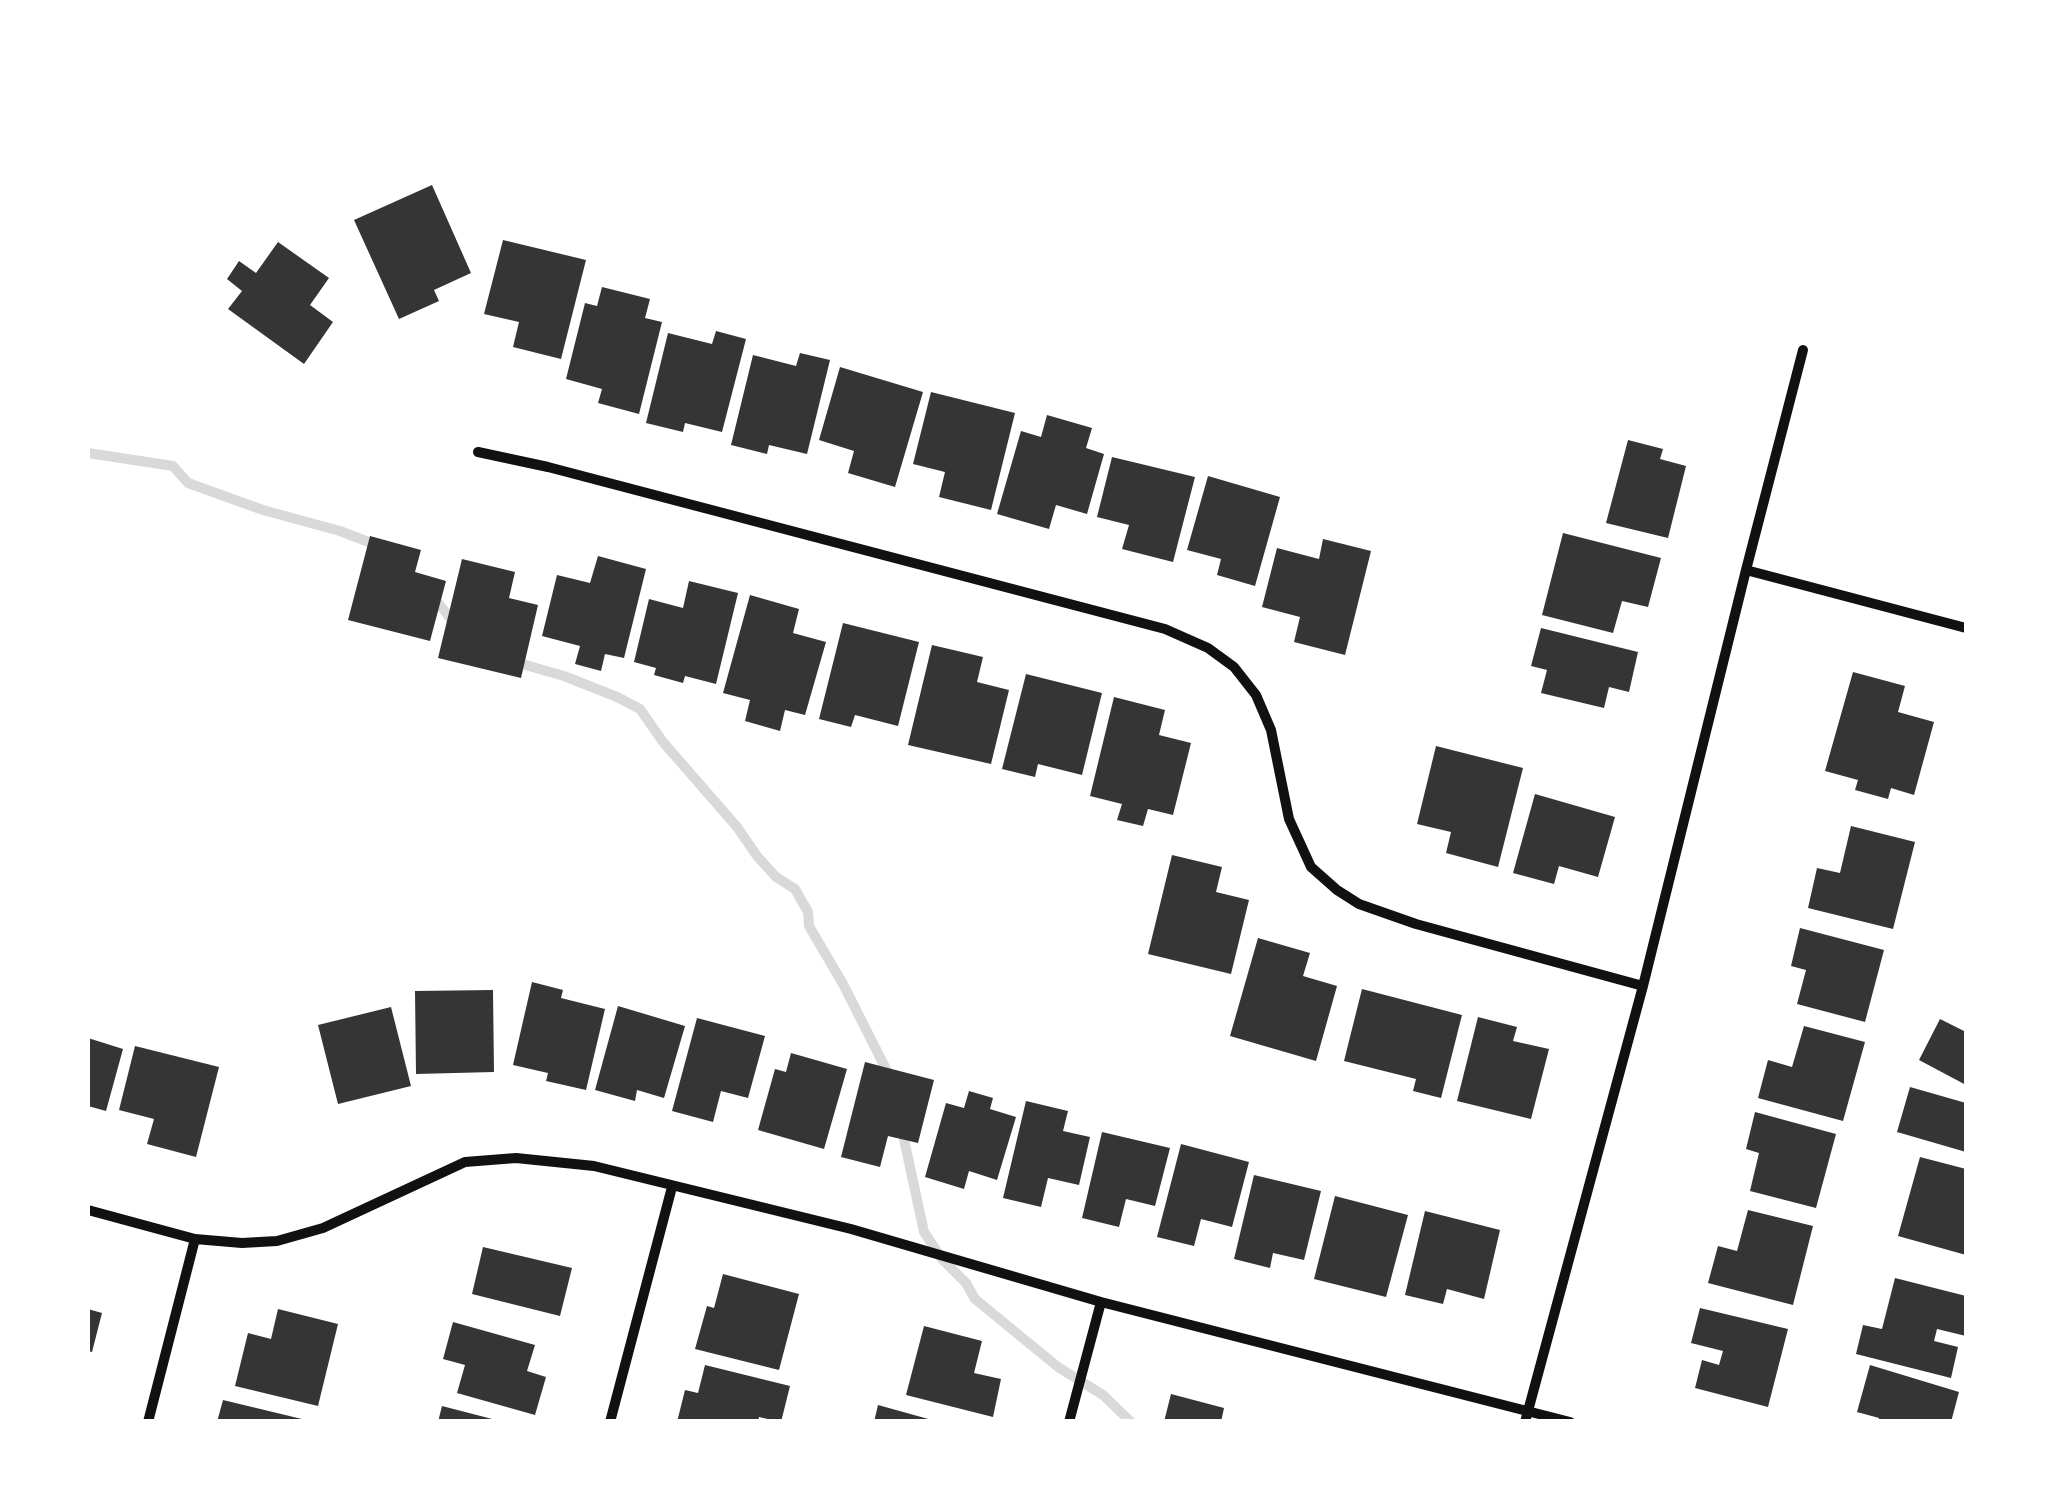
<!DOCTYPE html>
<html>
<head>
<meta charset="utf-8">
<style>
  body { margin:0 }
  #map { position:relative; width:2054px; height:1509px; overflow:hidden; background:#fff; font-family:"Asap Condensed",sans-serif }
  canvas { display:block }
  .frame { position:absolute; inset:0; border:90px solid #fff; pointer-events:none }
</style>
</head>
<body>
<div id="map">
<canvas width="2054" height="1509"></canvas>
<div class="frame"></div>
</div>
<script>
const c = document.querySelector('canvas').getContext('2d');
c.lineJoin = 'round';
function trace(path, color, width, dash) { c.strokeStyle = color; c.lineWidth = width; c.lineCap = dash ? 'butt' : 'round'; c.setLineDash(dash || []); c.stroke(path); }
function fillPath(path, color) { c.fillStyle = color; c.fill(path, 'evenodd'); }
trace(new Path2D(`
  M88,453L173,466L188,483L263,510L340,531L379,546
  M431,594L455,624
  M515,662L564,676L617,697L640,709L663,742L737,827L757,856L776,877L795,889L808,912L809,926L843,984L889,1075
  M902,1130L924,1232L942,1259L966,1283L975,1299L1058,1367L1103,1395L1131,1422`), '#d9d9d9', 10);
fillPath(new Path2D(`
  M432,185L471,273L434,290L439,301L399,319L354,220Z
  M503,240L586,260L561,359L513,347L519,322L484,314Z
  M278,242L329,278L310,305L333,322L304,364L228,309L242,291L227,279L239,261L256,273Z
  M602,287L650,299L645,318L662,322L639,414L598,403L602,389L566,379L585,303L597,306Z
  M716,331L746,339L722,432L685,423L683,432L646,423L668,333L712,344Z
  M800,353L830,360L807,454L769,445L767,454L731,445L753,355L796,366Z
  M840,367L923,392L895,487L848,473L854,451L819,440Z
  M931,392L1015,413L991,510L939,497L945,472L913,464Z
  M1047,415L1092,428L1086,448L1104,454L1087,514L1056,505L1049,529L997,514L1021,431L1041,437Z
  M1628,440L1663,449L1660,459L1686,466L1668,538L1606,523Z
  M1112,457L1195,477L1173,562L1122,549L1129,525L1097,517Z
  M1208,476L1280,497L1255,586L1217,575L1221,559L1187,550Z
  M1563,533L1661,558L1648,607L1622,601L1613,633L1542,615Z
  M370,536L421,550L415,572L446,581L430,641L348,620Z
  M1323,539L1371,551L1345,655L1294,642L1300,617L1262,607L1277,548L1319,559Z
  M598,556L646,569L624,658L605,654L601,671L575,664L580,646L542,636L557,575L590,583Z
  M462,559L515,572L509,598L538,605L521,678L438,658Z
  M689,581L738,593L716,684L685,676L683,683L654,675L656,668L634,662L649,599L683,608Z
  M750,595L799,609L793,633L826,642L805,715L785,710L780,731L745,721L750,700L723,693Z
  M843,623L919,642L898,726L855,715L851,727L819,719Z
  M1541,628L1638,652L1629,692L1609,687L1604,708L1541,693L1547,670L1531,666Z
  M932,645L983,657L977,682L1009,690L991,764L908,745Z
  M1853,672L1905,686L1898,712L1934,722L1914,795L1891,788L1888,799L1855,790L1858,780L1825,771Z
  M1026,674L1102,693L1082,775L1038,764L1035,777L1002,769Z
  M1114,697L1165,710L1159,735L1191,743L1173,815L1148,809L1143,826L1117,820L1122,804L1090,796Z
  M1436,746L1523,768L1498,867L1446,853L1451,832L1417,824Z
  M1535,794L1615,817L1598,877L1559,866L1554,884L1513,873Z
  M1851,826L1915,842L1893,929L1808,908L1817,868L1840,873Z
  M1172,855L1222,867L1216,892L1249,900L1231,974L1148,954Z
  M1800,928L1884,950L1865,1022L1797,1004L1806,970L1791,966Z
  M1258,938L1310,953L1303,976L1337,986L1316,1061L1230,1036Z
  M532,982L563,990L561,998L605,1009L586,1090L546,1081L548,1073L513,1065Z
  M1362,989L1462,1015L1441,1098L1413,1091L1416,1079L1344,1061Z
  M493,990L494,1072L416,1074L415,991Z
  M618,1006L685,1026L664,1098L637,1090L635,1101L595,1090Z
  M391,1007L411,1086L338,1104L318,1025Z
  M1478,1017L1517,1027L1513,1041L1549,1049L1531,1119L1457,1101Z
  M697,1018L765,1036L748,1098L721,1091L713,1122L672,1111Z
  M1940,1019L1966,1032V1085L1919,1060Z
  M1804,1026L1865,1042L1843,1121L1758,1098L1768,1060L1792,1067Z
  M88,1038L123,1049L106,1111L88,1106Z
  M135,1046L219,1067L196,1157L147,1144L154,1119L119,1110Z
  M791,1053L847,1069L824,1149L758,1130L775,1069L786,1072Z
  M865,1062L934,1080L918,1143L888,1136L880,1167L841,1157Z
  M1910,1087L1966,1103V1152L1897,1132Z
  M969,1091L993,1098L990,1109L1016,1117L997,1180L969,1171L964,1189L925,1177L946,1103L964,1108Z
  M1026,1101L1068,1111L1063,1131L1090,1137L1079,1185L1048,1178L1041,1207L1003,1198Z
  M1755,1112L1836,1134L1816,1208L1750,1191L1759,1153L1746,1149Z
  M1102,1132L1170,1148L1155,1206L1126,1199L1119,1227L1082,1218Z
  M1181,1144L1249,1162L1232,1227L1201,1219L1194,1246L1157,1237Z
  M1920,1157L1966,1169V1255L1898,1236Z
  M1254,1175L1321,1191L1304,1260L1273,1253L1270,1268L1234,1259Z
  M1335,1196L1408,1215L1386,1297L1314,1279Z
  M1748,1210L1813,1226L1793,1305L1708,1283L1718,1246L1737,1251Z
  M1425,1211L1500,1230L1484,1299L1447,1289L1443,1304L1405,1295Z
  M483,1247L572,1268L560,1316L472,1294Z
  M723,1274L799,1294L779,1370L695,1349L707,1306L714,1308Z
  M1895,1278L1966,1296V1336L1937,1329L1934,1341L1958,1347L1951,1378L1856,1354L1863,1325L1882,1329Z
  M1700,1308L1788,1329L1768,1407L1695,1388L1702,1360L1719,1365L1723,1351L1691,1343Z
  M88,1309L102,1313L92,1352L88,1351Z
  M278,1309L338,1324L318,1406L235,1386L248,1333L271,1339Z
  M453,1322L535,1345L527,1371L546,1377L535,1415L457,1393L465,1365L443,1359Z
  M924,1326L982,1341L974,1373L1001,1379L993,1417L906,1395Z
  M705,1365L790,1386L781,1422L759,1417L758,1422H677L685,1390L698,1393Z
  M1870,1365L1959,1392L1951,1422H1878L1879,1418L1857,1412Z
  M1171,1394L1224,1408L1221,1422H1164Z
  M223,1400L306,1420L305,1422H217Z
  M878,1405L932,1420V1422H874Z
  M442,1406L496,1420V1422H438Z`), '#353535');
trace(new Path2D(`
  M478,452L548,467L1165,629L1208,648L1234,667L1256,695L1271,730L1289,819L1311,867L1337,890L1359,904L1416,924L1643,986
  M1746,570L1966,628
  M88,1210L195,1239L242,1243L277,1241L323,1228L465,1162L516,1158L594,1166L851,1229L1101,1302L1570,1422
  M148,1422L195,1239
  M610,1422L672,1187
  M1069,1422L1101,1302
  M1525,1422L1643,986L1746,570L1803,350`), '#111', 10);
</script>
</body>
</html>
